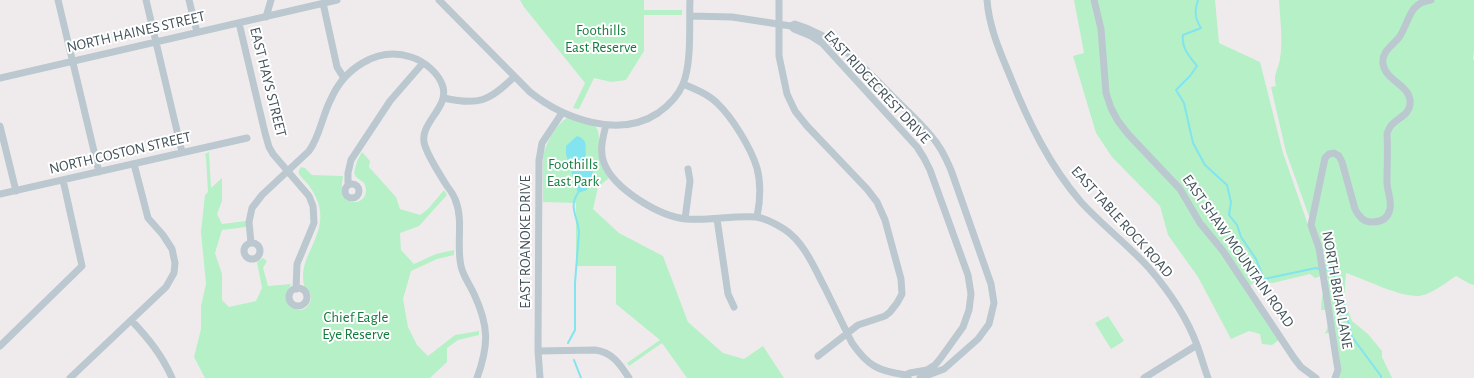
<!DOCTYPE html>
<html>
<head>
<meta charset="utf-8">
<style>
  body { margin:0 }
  canvas { display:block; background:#efebec }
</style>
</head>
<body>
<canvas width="1474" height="378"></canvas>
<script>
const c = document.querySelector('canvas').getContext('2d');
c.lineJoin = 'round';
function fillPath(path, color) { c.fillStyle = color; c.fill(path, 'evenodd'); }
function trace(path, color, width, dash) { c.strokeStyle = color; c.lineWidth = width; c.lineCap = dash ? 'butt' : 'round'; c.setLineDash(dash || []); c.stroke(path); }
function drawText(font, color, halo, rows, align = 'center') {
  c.font = font + ' "Alegreya Sans",sans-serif'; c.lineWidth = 4; c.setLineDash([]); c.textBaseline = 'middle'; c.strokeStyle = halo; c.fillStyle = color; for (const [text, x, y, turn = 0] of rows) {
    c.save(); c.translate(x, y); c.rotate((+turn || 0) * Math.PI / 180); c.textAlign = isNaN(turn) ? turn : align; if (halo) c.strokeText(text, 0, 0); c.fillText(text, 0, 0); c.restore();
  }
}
fillPath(new Path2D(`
  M520,0H644V10H682V15H644V51L626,80L611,82L594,78L579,109L573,108L585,83L524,7Z
  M1074,0H1215L1219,43L1260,62L1283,153L1321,262L1326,264L1286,152L1271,87L1276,86C1273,73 1278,71 1280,59C1283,40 1280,19 1279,0H1474V49L1473,59L1474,60V285L1470,284L1456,276C1445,283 1431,295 1418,296C1397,296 1367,280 1346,273L1344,300L1352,321L1368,334L1382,351V357L1392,378H1338L1341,369L1335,330L1325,334L1332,314L1331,310H1321L1322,296L1327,285L1328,278L1322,276L1315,278L1310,274L1273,283L1255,281L1246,290L1279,340L1272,345L1262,344L1260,334L1249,331L1231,339L1198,277L1168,235L1160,206L1112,157L1096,133L1073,56L1084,53Z
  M567,118L595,126C602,133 597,149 600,159C601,166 605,172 609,178L598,187L593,209L619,233L663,256L688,322L723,353L744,359L763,346L784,378H687L662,343L629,366L627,363L660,340L616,304V266H576V203L543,202V156C545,145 557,123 567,118Z
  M209,152L211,188L222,178V201L217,214L222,224L246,221V227L222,230L215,253L222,274V300L229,307L256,301L262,288L257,262L263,258L267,261L263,268L268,286L291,284L286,297C288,310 304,316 310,302C314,293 307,291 304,285C303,282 303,276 303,273C305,255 318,240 320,222C322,207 316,195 307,183C305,181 301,177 299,174C298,171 299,170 301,167L305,168L312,175L343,176C341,189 339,203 357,202C366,199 368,191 364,183L356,177L354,173L357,161L362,152L370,161L369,167L396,197L400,209L420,215L428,209L444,190L447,195L419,226L400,233L401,250L414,264L436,254L454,250V255L437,259L411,271L403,299L408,327L417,345L428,356L455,335L479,331V335L458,340L447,348V362L430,378H205L194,357L201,329V306L206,284L201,232L205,195L208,192L206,158L205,154Z
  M1108,316L1124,341L1111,349L1095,323Z`), '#b6f0c7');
fillPath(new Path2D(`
  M577,136C591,141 583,149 587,160C589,165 593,168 593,175C593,180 589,186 587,190L578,193L566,154V146Z`), '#81e4ef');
trace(new Path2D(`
  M1198,0C1194,12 1195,18 1201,28L1183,35C1181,48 1190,57 1197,66L1190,76L1176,90L1184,103L1193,143L1205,165L1227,185L1231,202L1229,215L1237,225L1241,237L1256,259L1264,279L1316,268L1319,269
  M1326,269L1331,271L1339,285L1352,337L1381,376V378
  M568,343L575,330V283L579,232C578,217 568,207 578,193
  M574,360L581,378`), '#81e4ef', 2);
trace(new Path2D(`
  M58,0L99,172
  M146,0L182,152
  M189,0L197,32
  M439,0L530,92C564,119 619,139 658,113C668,106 678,96 683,84C692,63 689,23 690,0
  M779,0V56L787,94L795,111L807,126L867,189L877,202L885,220L901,279L902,294L897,303L890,312L885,316L858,325L818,356
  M987,0C989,27 1000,52 1010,76C1028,121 1049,165 1081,202C1102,225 1128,245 1149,268C1168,290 1187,318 1197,345C1201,356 1204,367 1208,378
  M1094,0L1101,29L1106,93L1111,108L1118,121L1128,134L1180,189L1200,223L1223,251L1294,358L1301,367L1316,378
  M323,3L337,67L344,78
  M690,16L732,17L791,26L795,24C836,36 864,67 892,96C905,109 920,122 932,137C941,147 946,158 951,170L991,284L994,303L989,324L978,339L944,369L920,378
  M266,17L271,0
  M239,23L265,133L269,147L273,154L309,196L313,206L314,223L297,264L296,289
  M791,26L794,29L811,36L822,43L917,147L924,158L930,170L968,275L971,294L969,310L963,327L940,359L935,365L927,370L910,373L906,375L908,378
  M0,78L337,0
  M683,84C695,89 708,94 717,103C732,117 751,148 757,168C761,183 760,202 757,217
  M444,98C479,106 489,101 514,77
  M606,125C603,137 599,151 604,163C614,189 660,217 687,219C710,221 733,215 756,217C765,218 776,224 784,229C804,242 814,267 825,288C834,306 843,325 852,343C868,366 878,371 906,375
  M0,126L16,191
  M345 191a7 7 0 1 1 14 0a7 7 0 1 1-14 0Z
  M348,185V173L351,160L390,101L423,63
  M0,194L247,138
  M685,219L690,181L688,169
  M717,219L728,294L734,307
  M251,243L249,222L252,208L262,195L309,151C320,136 322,116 331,99C344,69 377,46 411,57C424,61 439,73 443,87C449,109 417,124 425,146C430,160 439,173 447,186C450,190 453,194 455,199C464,220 456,244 461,266C463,276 470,285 474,294C489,326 489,345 477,378
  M244 251a8 8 0 1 1 16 0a8 8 0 1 1-16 0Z
  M289 297a9 9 0 1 1 18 0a9 9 0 1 1-18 0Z
  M131,320C148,338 162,355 172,378
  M0,346L82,266L63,180
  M538,351L595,350C612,352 620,364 629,378
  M70,378L166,287L174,273L175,263L172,249L163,235L148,218L134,164
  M540,378L538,351L539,160L542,143L562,113
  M1144,378L1197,345
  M1335,378L1338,370L1337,364L1319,248L1311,225L1325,158L1329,154L1334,153L1339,156L1342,162L1355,209C1359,217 1364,223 1373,222C1382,222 1388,218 1390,209C1392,200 1387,191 1387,182C1387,166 1388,150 1387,134C1387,133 1390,127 1390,127C1396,118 1409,116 1410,104C1412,85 1386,82 1383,64C1381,51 1394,45 1400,36C1410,20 1409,3 1431,0`), '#bbc8cf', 7);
drawText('15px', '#127d3d', '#fff', [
  ["Foothills",601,30],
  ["East Reserve",601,47],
  ["Foothills",573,164],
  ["East Park",573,181],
  ["Chief Eagle",356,317],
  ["Eye Reserve",356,334]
]);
drawText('15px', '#43525a', '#fff', [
  ["NORTH HAINES STREET",136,32,-13],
  ["EAST HAYS STREET",268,82,76],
  ["EAST RIDGECREST DRIVE",877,87,47],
  ["NORTH COSTON STREET",120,153,-13],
  ["EAST TABLE ROCK ROAD",1122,222,48],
  ["EAST ROANOKE DRIVE",525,242,-90],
  ["EAST SHAW MOUNTAIN ROAD",1238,251,55],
  ["NORTH BRIAR LANE",1337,290,80]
]);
</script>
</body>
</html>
